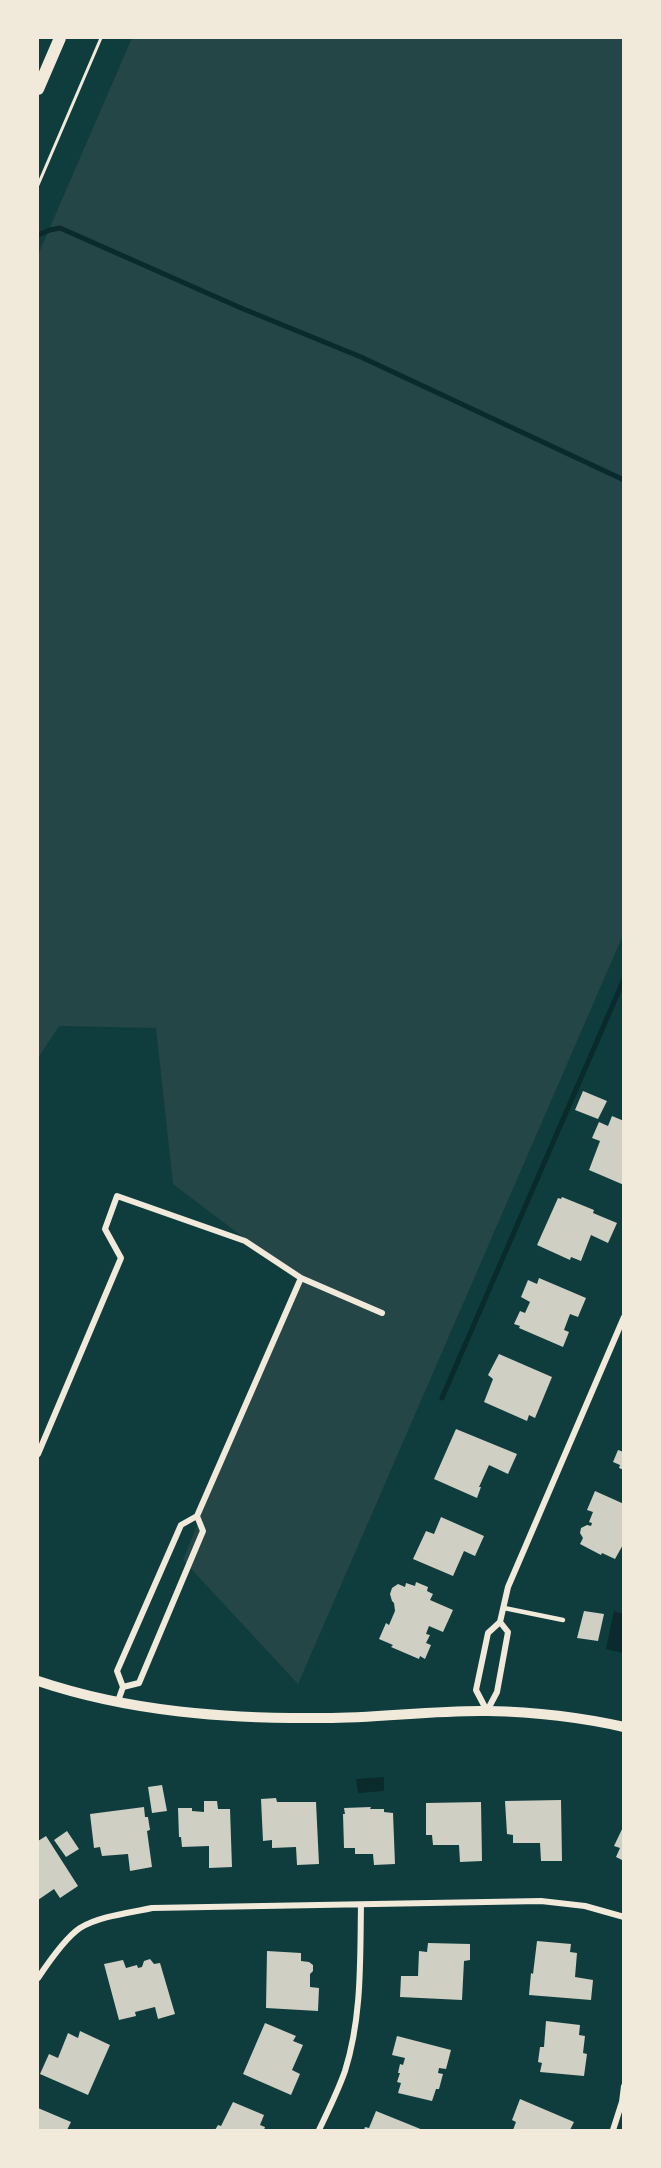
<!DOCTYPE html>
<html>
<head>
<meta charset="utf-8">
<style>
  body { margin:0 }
  #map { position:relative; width:661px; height:2168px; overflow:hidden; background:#0f3d3e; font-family:"Sofia Sans Condensed",sans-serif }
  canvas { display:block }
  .frame { position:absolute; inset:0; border:39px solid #f1e9da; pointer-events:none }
</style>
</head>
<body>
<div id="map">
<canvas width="661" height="2168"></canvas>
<div class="frame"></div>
</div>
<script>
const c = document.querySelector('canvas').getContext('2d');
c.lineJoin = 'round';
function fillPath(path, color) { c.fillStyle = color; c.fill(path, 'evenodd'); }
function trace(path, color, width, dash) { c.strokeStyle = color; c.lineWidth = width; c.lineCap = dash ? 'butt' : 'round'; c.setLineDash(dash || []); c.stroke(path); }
fillPath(new Path2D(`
  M132,38H623V935L298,1684L183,1560L297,1278L173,1184L156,1028L59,1026L38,1058V255Z`), '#244646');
fillPath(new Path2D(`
  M614,1611L623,1614V1653L606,1649Z
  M384,1777V1791L358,1793L356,1779Z`), '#0a2a2b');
trace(new Path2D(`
  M38,235L50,230L60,228L241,308L361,357L624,480
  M442,1398L624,979`), '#0a2a2b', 5);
fillPath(new Path2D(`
  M583,1091L607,1101L598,1119L575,1110Z
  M612,1116L624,1121V1185L589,1170L600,1141L592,1138L599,1122L608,1126Z
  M562,1197L594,1210L593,1213L617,1223L608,1243L591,1235L581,1261L571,1257L570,1260L537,1245L558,1198L561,1199Z
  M539,1278L586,1298L578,1317L570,1314L564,1330L569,1332L563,1347L519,1328L520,1326L514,1324L520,1311L525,1313L530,1302L521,1297L528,1280L537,1284Z
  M499,1354L552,1377L535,1418L529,1415L527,1421L484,1402L493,1379L488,1375Z
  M456,1429L517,1454L508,1474L489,1465L479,1487H481L477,1498L434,1479Z
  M618,1450L624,1452V1470L619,1468L620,1465L613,1462Z
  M595,1491L624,1504V1543L615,1559L602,1553L601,1555L580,1544L583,1538L580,1533L581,1528L587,1525L591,1526L592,1523L589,1522L593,1512L587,1510Z
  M441,1517L484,1536L475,1556L464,1551L453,1576L413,1559L426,1531L434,1534Z
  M416,1582L428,1587L427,1591L433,1594L430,1600L453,1610L443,1632L429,1626L426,1634L430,1635L426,1643L431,1645L425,1659L420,1656L419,1659L391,1647L393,1645L379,1639L386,1623L389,1625L395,1611L394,1603L392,1601L390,1594L392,1588L398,1584L405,1587L406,1583L415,1586Z
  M584,1611L604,1614L598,1641L577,1638Z
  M162,1785L167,1811L152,1813L148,1787Z
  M276,1798L277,1802H316L319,1864L297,1865L296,1847L272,1848V1840L263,1841L261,1799Z
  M561,1800L562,1861H541L540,1843H513V1835L507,1834L505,1801Z
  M204,1801H217L218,1809H230L232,1867L209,1868V1846L182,1847L181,1837H179L178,1808H192V1811L204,1812Z
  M481,1802L482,1861L460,1862L459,1845H433L432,1835H426V1803Z
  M144,1807L145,1817H148L150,1830L147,1831L152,1867L130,1871L128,1854L102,1856L100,1847L94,1848L90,1814Z
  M371,1807L370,1809H384V1812L393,1813L395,1864L374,1865L373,1854H355V1848H344L343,1814H345L344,1808Z
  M624,1825V1861L616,1857L620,1848L614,1846Z
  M67,1831L79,1849L66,1857L54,1840Z
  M46,1836L78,1886L60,1898L54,1889L38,1900V1841Z
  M537,1941L571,1944L570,1952L577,1953L575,1977L593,1980L591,2000L529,1995L531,1973L533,1974Z
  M428,1943L470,1944V1960L464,1961L462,2000L400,1997L401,1976H418L419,1951L427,1952Z
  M267,1951L301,1953V1961L309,1962L313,1965V1971L310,1974V1987L319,1988L318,2011L266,2008Z
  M150,1959L154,1964L160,1963L175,2014L158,2019L155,2007L135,2012L136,2016L119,2020L104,1964L123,1960L126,1968L137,1965L138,1968L142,1967L144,1961Z
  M546,2021L580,2025L579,2035L585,2036L583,2053L587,2054L584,2076L540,2072L542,2063L538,2062L540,2047H544Z
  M265,2023L296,2036L293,2041L303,2045L292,2070L300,2074L291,2095L243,2074Z
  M80,2031L110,2045L88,2095L40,2074L49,2054L58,2058L68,2033L78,2038Z
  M397,2036L451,2050L446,2069L439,2068L438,2073L443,2074L439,2089H436L432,2101L398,2093L401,2083L397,2082L400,2073H398L400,2064L403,2065L405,2058L392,2055Z
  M520,2099L574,2122L570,2130H513L516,2122L512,2120Z
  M233,2102L264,2115L260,2125L265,2127L264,2130H215L218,2125L221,2126Z
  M38,2108L71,2122L67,2130H38Z
  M376,2111L423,2130H364L365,2127L369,2128Z`), '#cfcfc3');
trace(new Path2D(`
  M38,185L101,38`), '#f1e9da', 3);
trace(new Path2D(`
  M504,1608L563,1620`), '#f1e9da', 4.5);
trace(new Path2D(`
  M38,1454L121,1258L105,1229L117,1196L245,1241L301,1278
  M197,1516L301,1278L382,1313
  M118,1701L123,1687L117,1671L181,1525L197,1516L203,1531L139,1683L123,1687
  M487,1711L476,1690L488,1633L500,1622L508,1587L624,1317
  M487,1711L497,1692L508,1632L500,1622
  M38,1978C48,1963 65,1938 80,1928C100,1916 129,1913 152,1908L541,1901L585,1906L624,1917
  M319,2130C328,2111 338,2091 345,2071C362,2017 360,1961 361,1905
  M613,2130L622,2102L624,2086`), '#f1e9da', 6);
trace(new Path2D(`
  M38,1681C130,1712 228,1719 325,1718C379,1718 434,1710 488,1711C533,1712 580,1717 624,1727`), '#f1e9da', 10);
trace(new Path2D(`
  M38,89L60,38`), '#f1e9da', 12);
</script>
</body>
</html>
